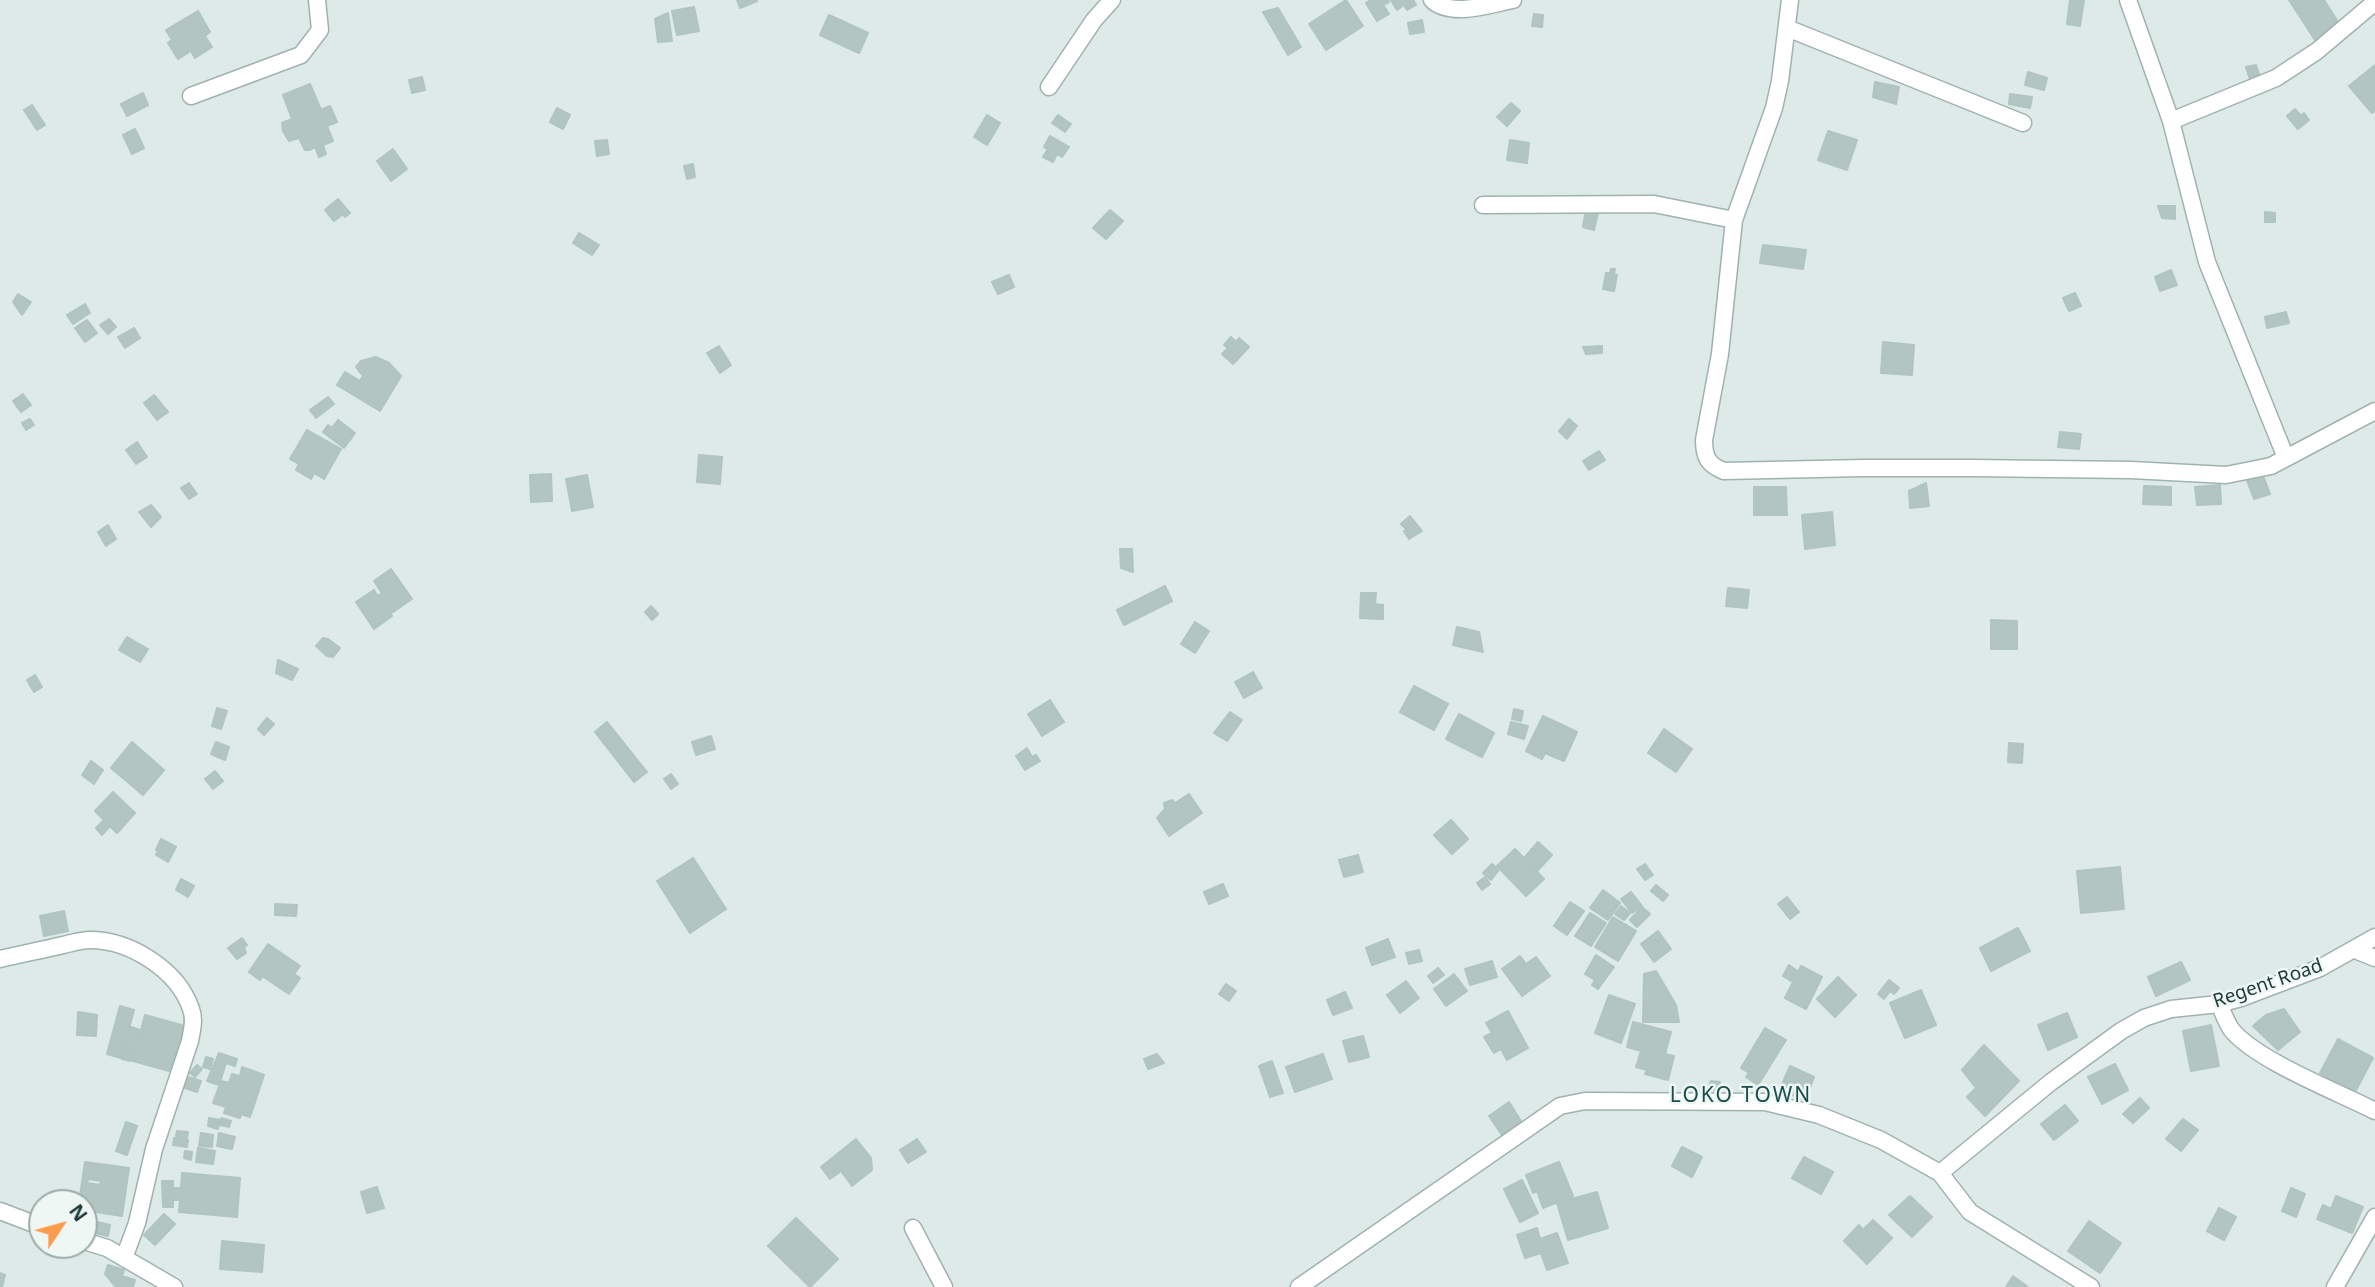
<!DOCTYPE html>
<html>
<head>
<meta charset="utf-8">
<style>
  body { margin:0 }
  #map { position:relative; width:2375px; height:1287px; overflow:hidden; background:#ddeae7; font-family:"Noto Sans",sans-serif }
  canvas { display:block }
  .north { position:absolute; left:28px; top:1189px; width:70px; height:70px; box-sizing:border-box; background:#eef7f4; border:2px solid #9baca9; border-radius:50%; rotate:54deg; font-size:19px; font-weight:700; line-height:28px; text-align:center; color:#1e3b39 }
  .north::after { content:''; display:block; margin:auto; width:24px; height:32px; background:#fb9b4b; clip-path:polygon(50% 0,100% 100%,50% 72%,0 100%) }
</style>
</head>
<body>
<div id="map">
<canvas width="2375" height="1287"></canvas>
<div class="north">N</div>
</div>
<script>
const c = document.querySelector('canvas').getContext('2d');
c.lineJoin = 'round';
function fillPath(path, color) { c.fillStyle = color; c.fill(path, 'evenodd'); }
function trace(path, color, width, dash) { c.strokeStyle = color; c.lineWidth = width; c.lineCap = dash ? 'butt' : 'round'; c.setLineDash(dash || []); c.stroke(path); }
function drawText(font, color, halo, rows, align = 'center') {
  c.font = font + ' "Noto Sans",sans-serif'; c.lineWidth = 5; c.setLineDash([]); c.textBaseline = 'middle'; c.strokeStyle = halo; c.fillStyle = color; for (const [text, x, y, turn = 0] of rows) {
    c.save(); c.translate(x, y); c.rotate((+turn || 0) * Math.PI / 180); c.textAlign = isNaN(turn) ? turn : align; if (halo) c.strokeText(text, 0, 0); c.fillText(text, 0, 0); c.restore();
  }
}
const building = new Path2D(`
  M737,0H756L757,1L740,8Z
  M1346,0L1363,26L1326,50L1309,24Z
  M1371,0H1388L1389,2L1383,5L1389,14L1377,21L1366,3Z
  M1391,0H1413L1416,5L1407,10L1404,5L1397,10Z
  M2070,0H2084L2080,26L2067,24Z
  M2289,0H2324L2340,25L2315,40Z
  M694,7L699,31L677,35L672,11Z
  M1278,8L1301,47L1288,55L1263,12Z
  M198,11L210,32L205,36L212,47L195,58L191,51L178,59L168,43L172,40L166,30Z
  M668,13L672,41L658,42L655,19Z
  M1534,14L1543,15L1542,27L1532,26Z
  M829,15L868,33L859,53L820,35Z
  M1422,20L1424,32L1410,34L1408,23Z
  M2256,65L2261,80L2251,83L2246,67Z
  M2375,65V111L2372,113L2349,86Z
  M2028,72L2047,78L2044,90L2025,85Z
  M422,77L425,90L412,93L409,80Z
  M1875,82L1899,87L1896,104L1873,97Z
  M310,84L321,110L330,106L337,122L327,126L333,141L323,145L326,154L319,157L315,147L310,150H305L299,138L289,141L283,131L282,123L292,119L283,95Z
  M143,93L148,105L127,116L121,104Z
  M2010,94L2032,97L2030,108L2009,104Z
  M1511,103L1520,111L1507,126L1497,117Z
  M32,105L45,125L37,130L24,110Z
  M557,108L570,115L563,129L550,122Z
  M2295,109L2301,116L2304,113L2309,120L2298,129L2287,116Z
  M987,115L1000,123L987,145L974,137Z
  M1058,115L1071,124L1065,132L1052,123Z
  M135,129L144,148L132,154L123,135Z
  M1828,131L1857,140L1847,170L1818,160Z
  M1050,136L1069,147L1062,157L1057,154L1053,162L1043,157L1048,149L1044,147Z
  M607,140L609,154L597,156L595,141Z
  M1510,140L1529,143L1527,163L1507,160Z
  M393,149L407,169L391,181L377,161Z
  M693,164L695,177L687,179L684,166Z
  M338,199L350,213L345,217L343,214L334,221L325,210Z
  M2158,206H2175V219L2162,218Z
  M1110,210L1123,221L1106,239L1093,228Z
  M1586,210L1598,213L1594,230L1583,227Z
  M2265,212L2275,213V222H2265Z
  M579,233L599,245L592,255L573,243Z
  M1763,245L1806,250L1803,269L1760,263Z
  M1611,269H1615L1614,274L1617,275L1614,291L1603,289L1606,273H1610Z
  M2171,270L2177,285L2160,291L2155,277Z
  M1009,275L1014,287L998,294L992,282Z
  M2075,293L2081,306L2069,311L2063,298Z
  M18,294L31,302L22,315L13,302Z
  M85,304L90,313L73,324L67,315Z
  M2286,312L2289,323L2267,328L2265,317Z
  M109,319L116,327L108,334L100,325Z
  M87,320L97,333L85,342L75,328Z
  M134,328L140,338L125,348L118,337Z
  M1231,337L1236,342L1239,338L1249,347L1233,364L1222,354L1228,348L1224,345Z
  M1883,342L1914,345L1912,375L1881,373Z
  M719,346L731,365L720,373L707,353Z
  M1602,346V353L1586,354L1583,347Z
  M376,357L389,363L401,376L380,411L337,385L345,372L360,381L363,376L356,367L361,361Z
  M23,394L31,405L21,412L13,401Z
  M154,395L168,412L157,420L144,403Z
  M328,397L334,404L316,418L310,410Z
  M30,419L34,425L26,430L22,423Z
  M1569,419L1577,426L1567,439L1559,431Z
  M338,420L355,433L344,448L323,432L328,425L332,428Z
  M307,430L341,449L324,479L314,473L311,479L296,470L299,464L290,459Z
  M2060,432L2081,434L2079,449L2058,447Z
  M137,442L147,457L136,464L126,450Z
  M1599,451L1605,460L1589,470L1583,461Z
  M699,455L722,457L720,484L697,482Z
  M2262,473L2270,494L2254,499L2246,478Z
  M551,474L552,501L531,502L530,475Z
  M587,475L593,507L572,511L566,479Z
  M189,483L197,494L189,499L181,488Z
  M1926,483L1929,506L1910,508L1909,491Z
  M2220,485L2221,504L2197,505L2195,487Z
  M2144,486L2171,487V505L2143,504Z
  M1754,487H1786L1787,515H1754Z
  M151,505L161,517L151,527L139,512Z
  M1832,512L1835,545L1805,549L1802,515Z
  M1410,516L1422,531L1409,539L1404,531L1407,530L1401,524Z
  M108,525L116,539L106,546L98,532Z
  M1120,549H1132L1133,572L1121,568Z
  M391,569L412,599L390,614L392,616L374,629L356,602L374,590L377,596L382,593L374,581Z
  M1165,586L1172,601L1124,625L1117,610Z
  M1728,588L1749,590L1747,608L1726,606Z
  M1361,593H1376L1375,604L1383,605V619L1360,618Z
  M651,606L658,614L652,620L645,612Z
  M1991,620L2017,621V649H1991Z
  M1195,622L1209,631L1195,653L1181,644Z
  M1457,627L1479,632L1483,652L1453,645Z
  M127,637L148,649L140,662L119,650Z
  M323,638L328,639L340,648L333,657L327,656L316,646Z
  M278,660L298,669L292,680L276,673Z
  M1253,672L1262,688L1244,698L1235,682Z
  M35,675L42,687L34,692L27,680Z
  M1414,686L1448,704L1434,730L1400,712Z
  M1050,700L1064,722L1042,736L1028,714Z
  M217,708L227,711L221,729L212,726Z
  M1514,709L1523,711L1521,721L1512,719Z
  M1230,712L1242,720L1227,741L1214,733Z
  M1459,714L1494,733L1482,757L1446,739Z
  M1543,716L1577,732L1564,761L1545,753L1542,759L1526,751Z
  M267,718L274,724L264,735L258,729Z
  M607,722L647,772L634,782L595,732Z
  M1511,722L1528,726L1524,739L1508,734Z
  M1664,729L1692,749L1676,772L1648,753Z
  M711,736L715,749L696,755L692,742Z
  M132,742L164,770L143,795L111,768Z
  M216,742L229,747L225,760L211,754Z
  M2009,743L2023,744L2022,763L2008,762Z
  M1027,748L1032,757L1036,755L1040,761L1025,770L1016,756Z
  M91,761L103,770L94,784L82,775Z
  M215,771L223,781L213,789L205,779Z
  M671,774L678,784L671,789L664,779Z
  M113,792L135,813L117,833L110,826L102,835L96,828L104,820L95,811Z
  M1189,794L1202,813L1169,836L1157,818L1165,809L1164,803L1172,800L1175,803Z
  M1451,820L1468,839L1452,854L1434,835Z
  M161,839L176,847L168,862L156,855L158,851L156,850Z
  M1538,842L1552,855L1538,870L1525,857Z
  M1515,849L1544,879L1526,896L1497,866Z
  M1358,855L1363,872L1344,877L1339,860Z
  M693,858L726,909L690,933L657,881Z
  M1492,864L1499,870L1491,880L1483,873Z
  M1645,864L1653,875L1645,880L1637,869Z
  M2120,867L2124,909L2081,913L2077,871Z
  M1485,877L1490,884L1482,890L1477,883Z
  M181,879L194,886L188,897L176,890Z
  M1223,884L1228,896L1209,904L1204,892Z
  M1656,885L1668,895L1663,901L1651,891Z
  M1603,890L1620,903L1608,920L1590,908Z
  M1631,892L1642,906L1632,913L1621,899Z
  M1787,897L1799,912L1790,919L1778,904Z
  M1570,902L1584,911L1567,935L1554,926Z
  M275,904L297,905L296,916L275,915Z
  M1621,906L1630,913L1624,920L1615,914Z
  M1642,907L1650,914L1637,927L1630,920Z
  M64,911L68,931L44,936L40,916Z
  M1590,913L1606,923L1591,946L1575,936Z
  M1613,917L1636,931L1618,961L1595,947Z
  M2018,928L2030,951L1991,971L1980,948Z
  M1658,931L1671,949L1654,962L1641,944Z
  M242,938L247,945L244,947L246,953L237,959L228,948Z
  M1388,939L1395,957L1372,965L1366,948Z
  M268,944L300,966L294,974L300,978L289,994L262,976L260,980L249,972Z
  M1419,950L1422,961L1409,964L1406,953Z
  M1596,955L1614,967L1598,989L1592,985L1595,980L1585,974Z
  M1520,956L1526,964L1536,957L1550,976L1522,996L1502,969Z
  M1492,961L1497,977L1470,985L1465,969Z
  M2181,962L2190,980L2156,996L2148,977Z
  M1789,965L1797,971L1791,981L1783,976Z
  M1801,966L1822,977L1806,1009L1785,998Z
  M1438,968L1444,975L1433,983L1428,976Z
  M1656,971L1676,1005L1679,1022H1643L1644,974Z
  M1454,974L1467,991L1446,1006L1434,989Z
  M1838,977L1856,995L1835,1017L1817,999Z
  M1889,980L1899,988L1894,994L1890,991L1884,999L1878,994Z
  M1406,981L1419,998L1400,1013L1387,995Z
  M1226,984L1236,991L1229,1001L1219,994Z
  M1921,990L1936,1025L1905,1038L1890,1003Z
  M1345,992L1352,1008L1333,1015L1327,1000Z
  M1609,995L1635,1004L1621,1043L1595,1033Z
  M120,1006L134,1010L121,1058L107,1054Z
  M2284,1009L2300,1032L2278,1050L2253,1026L2266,1015Z
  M1508,1011L1528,1048L1507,1060L1501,1049L1494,1053L1484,1037L1492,1033L1486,1023Z
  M78,1012L97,1015L96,1036L77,1035Z
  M2067,1013L2077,1037L2048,1050L2038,1025Z
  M145,1015L185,1026L173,1072L133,1061Z
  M1633,1022L1671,1032L1665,1054L1674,1056L1668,1080L1645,1074L1647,1070L1636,1067L1641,1051L1627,1047Z
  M2211,1025L2219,1066L2191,1071L2183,1031Z
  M131,1027L140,1030L131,1061L122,1059Z
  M1765,1028L1786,1040L1758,1085L1746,1077L1749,1073L1741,1068Z
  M1363,1036L1369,1057L1349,1062L1343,1041Z
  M2338,1039L2373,1058L2355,1092L2320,1073Z
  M1984,1045L2019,1081L1985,1116L1967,1097L1976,1088L1962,1070Z
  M219,1053L237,1059L235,1066L226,1063L219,1085L207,1081Z
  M1157,1054L1164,1063L1148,1069L1144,1059Z
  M1323,1054L1332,1079L1295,1092L1286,1067Z
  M206,1057L213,1059L210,1069L203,1067Z
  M1272,1061L1283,1093L1270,1097L1259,1066Z
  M2115,1064L2128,1090L2102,1104L2088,1077Z
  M197,1065L202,1069L195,1077L190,1073Z
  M1790,1066L1814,1077L1805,1101L1780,1089Z
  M242,1067L264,1075L250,1117L241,1114L240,1118L224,1113L226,1107L213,1103L221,1081L229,1083L232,1074L240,1076Z
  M188,1077L201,1081L197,1092L185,1088Z
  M1711,1081L1720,1082L1717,1091L1708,1089Z
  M2140,1098L2149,1108L2133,1123L2123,1114Z
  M1509,1102L1524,1126L1504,1138L1489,1116Z
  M2065,1105L2078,1121L2054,1140L2041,1124Z
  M209,1118L220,1120L218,1129L208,1126Z
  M221,1118L231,1121L229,1127L220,1125Z
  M2183,1119L2198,1130L2181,1151L2166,1139Z
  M126,1122L137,1126L127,1155L116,1151Z
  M177,1131L188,1132L187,1138L176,1136Z
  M201,1133L213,1135L212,1147L199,1146Z
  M219,1133L235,1137L232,1149L217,1146Z
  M174,1138L188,1140L187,1147L173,1145Z
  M856,1139L871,1158L872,1170L852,1186L841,1171L830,1179L821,1167Z
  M917,1139L926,1152L908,1163L900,1150Z
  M1682,1147L1702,1157L1692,1177L1672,1166Z
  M198,1148L215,1151L213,1164L196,1162Z
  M185,1151L192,1152L191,1160L184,1158Z
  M1804,1157L1833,1172L1821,1194L1792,1178Z
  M85,1162L129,1168L122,1216L84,1210V1203H79ZM88,1179L101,1181L100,1185L87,1183Z
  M1559,1162L1573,1196L1543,1208L1537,1191L1533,1193L1526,1175Z
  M182,1173L240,1178L237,1217L179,1212L180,1200H174L175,1188H181Z
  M1522,1180L1538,1213L1520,1222L1504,1189Z
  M162,1181H173V1207H163Z
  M377,1187L384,1208L367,1213L361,1192Z
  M2291,1188L2305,1194L2296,1217L2282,1211Z
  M1597,1192L1608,1228L1568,1240L1557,1203Z
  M1910,1196L1932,1217L1912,1237L1889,1215Z
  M2336,1196L2363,1207L2352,1233L2317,1219L2323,1205L2331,1209Z
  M2219,1208L2236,1217L2224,1240L2207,1231Z
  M164,1214L175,1224L155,1245L144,1235Z
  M796,1218L838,1259L810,1287L768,1246Z
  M1873,1220L1892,1238L1867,1264L1844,1241L1859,1225L1863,1230Z
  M93,1221L110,1225L108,1236L90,1232Z
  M2089,1221L2121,1243L2100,1273L2068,1251Z
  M1537,1228L1540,1239L1557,1233L1568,1263L1547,1270L1541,1253L1525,1258L1517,1235Z
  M222,1241L264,1245L262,1272L220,1269Z
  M108,1265L124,1270L122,1276L135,1280L133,1287H116L105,1274Z
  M0,1273L5,1275L2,1287H0Z
  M2013,1276L2028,1287H2006Z`);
fillPath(building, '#b3c5c1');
trace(building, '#b0c4c0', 2);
const minor = new Path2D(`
  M1432,0C1451,18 1491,4 1513,0
  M1790,0L1780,81L1774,108L1734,220L1720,354L1704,440C1704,457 1708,465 1724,471L1863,468H1971L2131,470L2226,475L2271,466L2375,411
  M2128,0L2171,121L2207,262L2286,458
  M1787,28L2023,123
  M1049,87L1094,20L1112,0
  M191,96L301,55L320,30L317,0
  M2171,121L2276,78L2317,51L2375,2
  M1483,205L1654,204L1734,220
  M2355,950L2375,958
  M0,959C21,954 42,950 63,945C72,943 81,940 90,940C130,940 178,970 191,1009C195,1019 192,1030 190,1041L154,1149L137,1223L124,1258
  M2219,1004C2223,1012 2226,1022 2231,1029C2255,1060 2338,1092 2375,1111
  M1940,1173L2051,1082L2121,1031L2144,1018L2171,1009L2219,1004L2241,998L2320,968L2375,937
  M0,1211L42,1227
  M913,1228L944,1287
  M84,1241L107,1248L174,1287
  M1299,1287L1560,1106L1585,1101L1765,1102L1819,1115L1881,1140L1940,1173L1970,1212L2091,1287
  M2335,1287L2375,1217`);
trace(minor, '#a0b2af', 19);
trace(minor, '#fff', 16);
drawText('19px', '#1e3b39', '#eef7f4', [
  ["Regent Road",2268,984,-19]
]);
c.letterSpacing = '2px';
drawText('21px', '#194e4c', '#eef7f4', [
  ["LOKO TOWN",1741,1096]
]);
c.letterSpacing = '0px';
</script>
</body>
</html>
